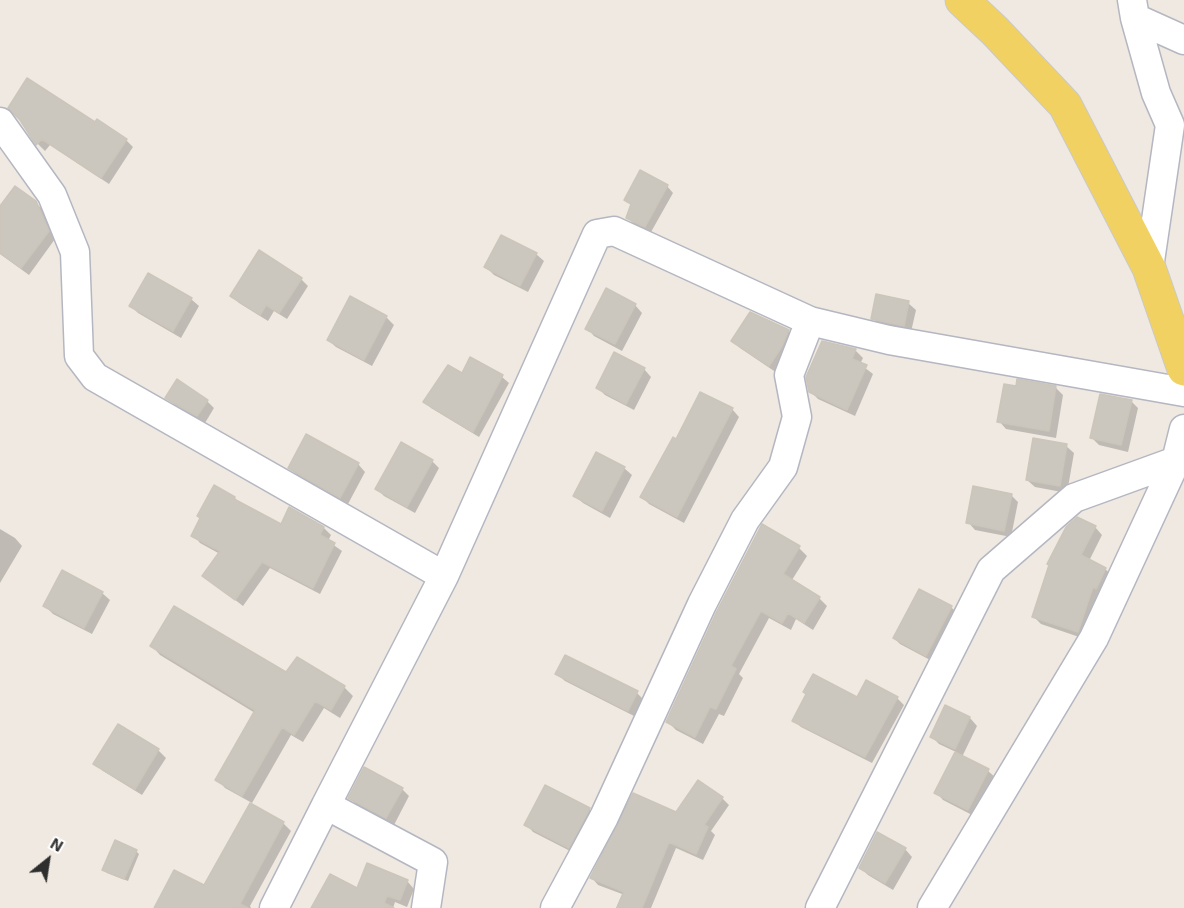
<!DOCTYPE html>
<html>
<head>
<meta charset="utf-8">
<style>
  body { margin:0 }
  #map { position:relative; width:1184px; height:908px; overflow:hidden; background:#efe9e1; font-family:"Exo 2",sans-serif }
  canvas { display:block }
  .north { position:absolute; left:18px; top:830px; width:60px; height:60px; -webkit-text-stroke:4px #fff; paint-order:stroke; rotate:30deg; font-size:16px; font-weight:700; line-height:24px; text-align:center; color:#2e2e2e }
  .north::after { content:''; display:block; margin:auto; width:21px; height:27px; background:#2e2e2e; clip-path:polygon(50% 0,100% 100%,50% 72%,0 100%) }
</style>
</head>
<body>
<div id="map">
<canvas width="1184" height="908"></canvas>
<div class="north">N</div>
</div>
<script>
const c = document.querySelector('canvas').getContext('2d');
c.lineJoin = 'round';
function fillPath(path, color) { c.fillStyle = color; c.fill(path, 'evenodd'); }
function trace(path, color, width, dash) { c.strokeStyle = color; c.lineWidth = width; c.lineCap = dash ? 'butt' : 'round'; c.setLineDash(dash || []); c.stroke(path); }
fillPath(new Path2D(`
  M22,119L95,124L126,140L133,147L109,184L50,145L45,151L38,144Z
  M667,186L673,193L651,232L634,224L628,218L632,206L626,200Z
  M35,202L43,210L55,239L29,275L0,254V209Z
  M536,254L544,261L528,292L494,275L486,267Z
  M148,275L191,299L199,306L181,338L138,313L131,306Z
  M301,279L308,286L287,319L274,311L268,321L239,303L231,295Z
  M351,298L387,318L394,325L372,366L336,347L328,340Z
  M908,303L916,310L911,332L880,326L873,318Z
  M635,305L642,313L622,351L594,336L587,328Z
  M788,331L796,338L777,373L740,348L733,341Z
  M855,350L863,358L860,364L873,374L855,416L818,399L810,391Z
  M471,360L502,377L509,383L479,437L431,408L425,402L462,376Z
  M644,369L651,377L634,410L605,395L598,388Z
  M1018,381L1056,388L1063,395L1056,438L1006,429L999,421L1017,387Z
  M167,398L207,401L214,408L205,423L175,405Z
  M1131,401L1138,408L1128,452L1099,445L1091,437Z
  M732,409L739,417L684,523L649,504L641,496L677,441Z
  M1066,446L1074,453L1067,493L1035,487L1027,480Z
  M432,461L439,468L415,513L384,496L377,489Z
  M358,464L365,472L348,504L297,475L290,468Z
  M624,468L632,475L610,518L583,503L575,496Z
  M214,487L235,498L241,505L281,526L290,509L324,528L331,535L328,541L342,551L320,594L270,568L243,606L204,576L220,554L200,543L193,535Z
  M1011,495L1018,502L1011,537L975,530L968,522Z
  M1095,527L1102,535L1089,561L1105,569L1113,576L1085,639L1041,624L1034,617Z
  M0,529L15,538L22,546L0,583Z
  M799,548L807,556L792,580L819,598L827,606L813,630L796,619L791,630L769,618L739,674L743,678L724,716L719,714L703,744L676,730L668,722Z
  M102,593L110,600L92,634L53,614L45,606Z
  M951,607L957,613L932,661L900,644L894,638Z
  M152,646L344,687L353,696L340,718L324,708L303,742L291,735L252,803L225,788L217,779L255,713L160,655Z
  M557,674L637,693L644,700L636,717L565,681Z
  M866,682L897,698L904,705L872,763L801,727L794,721L857,699Z
  M945,707L970,718L977,726L962,757L988,771L996,778L976,817L943,800L936,792L956,752L939,744L931,736Z
  M158,750L166,758L142,795L103,771L95,763Z
  M402,789L409,796L394,825L357,805L350,798Z
  M722,798L729,805L711,831L715,835L703,860L676,848L651,908H616L622,894L598,885L592,878L677,814Z
  M251,805L283,823L291,831L250,906L251,908H156L204,887Z
  M589,809L596,817L576,854L533,832L526,824Z
  M905,849L912,857L893,890L868,875L861,868Z
  M136,851L139,854L128,881L107,873L104,870Z
  M407,881L414,889L407,907L395,902L393,908H313L358,890Z`), '#0003');
const building = new Path2D(`
  M27,78L95,122L97,119L127,139L101,178L42,139L36,145L20,120L8,108Z
  M640,170L668,185L645,227L626,218L631,204L624,200Z
  M15,186L36,201L49,231L21,268L0,253V206Z
  M501,235L537,253L520,286L484,267Z
  M259,250L302,278L279,313L266,305L260,315L230,296Z
  M148,273L192,298L173,331L129,306Z
  M606,288L636,304L615,344L585,329Z
  M876,294L909,301L904,326L871,319Z
  M350,296L387,316L364,360L327,340Z
  M750,312L789,330L782,346L769,366L731,341Z
  M822,341L856,349L852,359L867,365L847,410L809,392L806,377Z
  M614,352L645,368L626,404L596,388Z
  M470,357L503,375L473,432L423,402L448,365L462,373Z
  M177,379L208,400L197,416L165,398Z
  M1017,379L1056,386L1049,431L997,422L1004,384L1016,386Z
  M700,392L733,408L677,517L640,497L673,437L676,439Z
  M1100,394L1132,400L1121,445L1090,438Z
  M306,434L359,463L340,498L288,468Z
  M1033,438L1067,444L1060,486L1026,480Z
  M401,442L433,460L407,507L375,489Z
  M596,452L625,467L602,511L573,496Z
  M214,485L235,497L234,499L281,524L289,507L324,527L320,535L335,543L313,588L262,562L235,600L202,576L220,551L191,536L200,518L197,516Z
  M973,486L1012,494L1004,531L966,523Z
  M1077,517L1096,526L1081,555L1106,568L1096,589L1093,587L1078,632L1032,617L1049,565L1047,564L1066,527Z
  M762,524L800,546L783,574L820,597L804,623L788,613L782,623L761,611L731,666L736,669L716,709L710,707L695,737L666,722L717,611Z
  M62,570L103,592L84,628L43,606Z
  M919,589L952,606L926,656L893,638Z
  M174,606L286,672L297,657L345,686L331,710L315,701L294,735L282,727L242,796L215,780L255,710L150,646Z
  M565,655L638,691L628,711L555,674Z
  M813,674L857,697L866,680L898,697L865,757L792,721L806,694L803,692Z
  M945,705L970,717L955,749L930,737Z
  M118,724L159,749L135,789L93,764Z
  M955,752L989,769L968,810L934,793Z
  M364,767L403,788L386,818L348,798Z
  M698,780L723,797L704,825L708,827L696,854L669,842L642,908H617L624,892L590,878L633,793L676,812Z
  M545,785L590,808L569,848L524,825Z
  M250,803L284,822L240,904L248,908H154L174,870L204,885Z
  M877,832L906,848L885,883L859,868Z
  M115,840L137,850L124,879L102,870Z
  M367,863L408,880L400,900L387,896L384,903L394,908H311L330,874L357,888Z`);
fillPath(building, '#cbc7bf');
trace(building, '#cbc5ba', 1.5);
const minor = new Path2D(`
  M1132,0L1135,18L1156,93L1170,125L1149,268
  M1135,18L1184,40
  M0,122L52,195L75,252L79,356L95,377L444,576
  M326,805L444,576L597,234L614,231L810,321L889,340L1184,392
  M274,908L326,805L433,862L426,908
  M555,908L604,817L702,604L745,520L783,467L797,417L789,375L810,321
  M820,908L991,570L1074,498L1176,461
  M932,908L1094,638L1176,461L1184,429`);
const major = new Path2D(`
  M962,0L995,31L1065,105L1149,268L1184,369`);
trace(minor, '#b4b7c1', 31);
trace(major, '#c9c9c9', 35);
trace(minor, '#fff', 28);
trace(major, '#f2d163', 33);
</script>
</body>
</html>
